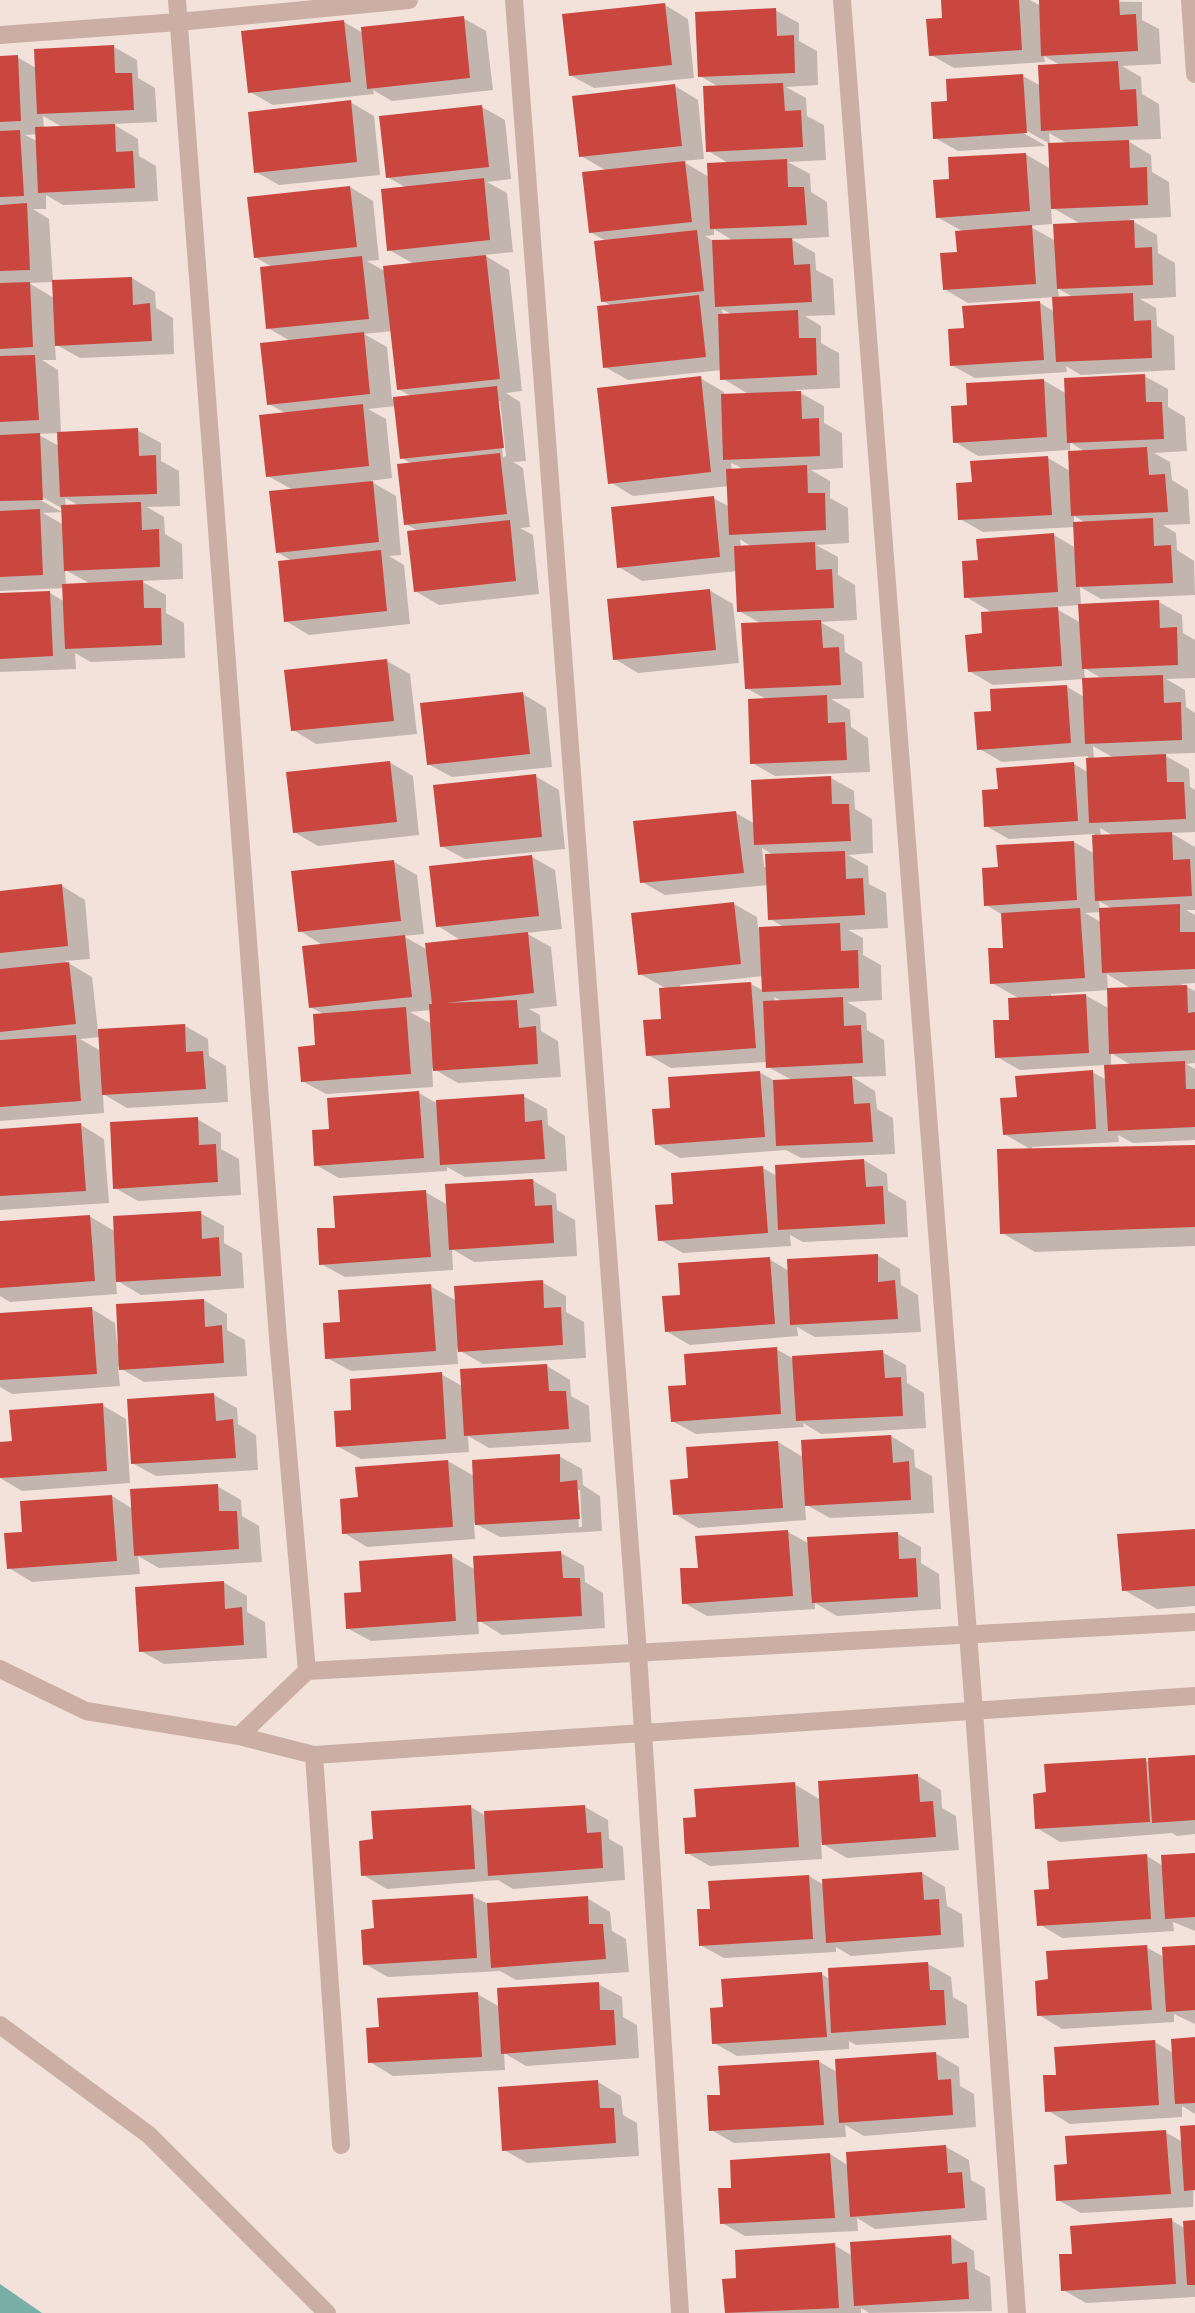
<!DOCTYPE html>
<html>
<head>
<meta charset="utf-8">
<style>
  body { margin:0 }
  canvas { display:block; background:#f2e2da }
</style>
</head>
<body>
<canvas width="1195" height="2313"></canvas>
<script>
const c = document.querySelector('canvas').getContext('2d');
c.lineJoin = 'round';
function fillPath(path, color) { c.fillStyle = color; c.fill(path, 'evenodd'); }
function trace(path, color, width, dash) { c.strokeStyle = color; c.lineWidth = width; c.lineCap = dash ? 'butt' : 'round'; c.setLineDash(dash || []); c.stroke(path); }
fillPath(new Path2D(`
  M0,2284L42,2313H0Z`), '#78b0a8');
fillPath(new Path2D(`
  M943,0H1030L1041,6L1040,0L1142,2V20L1159,29L1161,64L1122,66L1141,77L1142,94L1159,104L1161,139L1126,140L1151,155L1152,172L1169,182L1171,217L1129,219L1157,235L1158,253L1175,263L1176,297L1140,299L1156,308L1157,326L1174,336L1175,370L1081,375L1066,366L1067,372L975,378L951,365L966,330L1040,303L1055,312L1054,297L968,303L944,289L964,232L937,217L951,180L1025,154L1051,169L1068,144L1049,133L1050,144L1020,127L1018,130L1046,146L958,151L935,138L949,103L1023,76L1041,86L1062,66L1044,56L1045,62L954,68L931,55L944,20ZM1051,207L1081,224L1056,241L1029,226L1052,224ZM1058,288L1064,292L1075,298H1059Z
  M665,5L688,19L694,78L594,88L570,75Z
  M775,10L799,23V41L817,51L818,85L786,87L806,98L807,116L824,125L826,160L788,162L810,174L811,192L827,202L829,237L791,239L815,253L816,270L833,279L835,315L805,316L821,326V343L839,353L840,388L795,390L824,406V423L842,433L843,468L811,470L830,481V498L848,508L849,543L816,545L838,557V575L855,585L857,620L820,622L844,635L845,652L862,662L864,698L831,699L850,710L851,727L868,738L870,772L775,776L752,763L766,699L746,688L762,624L739,611L737,571L642,581L619,567L713,498L730,507L729,486L633,496L610,482L700,378L724,392V396L750,395L722,378V370L628,380L605,367L611,306L603,301L606,241L590,232L607,171L581,156L675,86L698,100L704,159L682,161L709,177L730,164L708,151L719,87L700,76ZM714,229L734,241L715,242L705,236L714,235ZM722,309L733,315L723,316ZM731,463L738,466L744,470L732,471ZM740,539L752,547H741Z
  M463,18L486,31L493,90L392,101L373,90L374,94L273,105L250,92L344,22L363,33Z
  M114,47L137,60L138,78L155,88L157,122L113,124L138,139L139,156L156,166L158,201L63,205L46,195V209H33L49,219L53,282L132,278L155,292L156,308L173,318L174,354L80,358L55,344L56,360H42L58,370L61,433L137,430L161,443V461L179,471L180,506L147,507L164,517L165,534L182,544L183,579L141,581L166,595V613L184,623L185,658L91,662L75,653L76,669L0,672V595L50,593L65,602L64,588L0,591V58L17,57L36,68ZM43,116L64,128L44,129ZM37,134V141L25,135ZM54,282V298L29,283ZM59,433V446L37,434ZM37,494L63,509L64,525L43,513L62,512L35,497ZM65,498L80,506L66,507ZM65,570L91,584L66,586Z
  M350,102L374,116L380,175L279,185L256,172Z
  M482,107L505,120L511,179L487,182L507,193L513,252L484,255L509,270L522,391L506,393L520,402L526,461L513,462L523,468L530,527L520,528L533,535L539,594L439,605L415,591L418,531L406,524L412,464L402,458L396,406L368,409L386,419L392,478L370,481L396,496L401,555L389,556L404,565L410,624L309,635L286,621L292,561L277,552L293,490L268,476L287,414L269,404L292,342L268,328L274,268L255,257L350,187L373,201L379,260L367,261L386,272L414,264L389,250L407,188L387,177ZM392,331L398,389L413,397L392,399L387,347L364,334ZM497,401H500L506,456L503,457Z
  M1144,376L1168,389V407L1185,417L1187,451L1154,453L1170,462L1172,480L1188,490L1190,524L1163,525L1176,533L1177,550L1194,561L1195,595L1101,599L1080,587L1081,605L1159,602L1182,615L1183,633L1195,640V678L1166,679L1185,690L1186,707L1195,713V753L1162,754L1189,769L1190,787L1195,790V832L1171,833L1195,847V910H1186L1195,915V983L1181,984L1195,991V1063L1186,1064L1195,1069V1140L1133,1143L1118,1135L1119,1142L1032,1147V1150L1004,1134L1018,1099L1092,1072L1107,1080L1106,1065L1020,1070L997,1057L1020,999L992,983L1005,950L1003,915L986,905L1000,868L1074,842L1095,854L1094,834L1009,839L986,826L1000,791L1074,764L1089,773L1088,756L1002,762L978,748L993,712L1066,686L1084,697V679L993,685L969,671L993,613L966,597L980,562L1054,535L1076,548L1075,527L983,532L960,519L974,484L1048,458L1070,471L1069,450L978,456L955,442L969,406L1043,380L1067,394ZM1070,442L1085,452H1070ZM1074,516L1086,523H1074ZM1080,605L1081,623L1053,607ZM1084,668L1103,679L1085,680ZM1093,746L1114,758L1094,759ZM1100,828L1114,836L1101,837ZM1099,901L1113,909L1100,910ZM1101,912V922L1085,913ZM1107,974L1110,976L1132,989L1108,990ZM1109,990L1110,1009L1085,995L1051,998V994ZM1111,1053L1133,1066L1111,1067Z
  M709,590L733,604L739,663L638,673L615,659Z
  M387,661L410,674L417,734L316,744L293,730Z
  M523,694L546,708L552,767L452,777L428,764Z
  M389,762L413,776L419,835L318,846L294,832Z
  M535,776L559,790L565,849L465,859L441,846Z
  M831,778L854,791L855,809L872,819L873,853L848,855L868,866L869,884L886,893L888,928L848,930L863,938V955L881,965L882,1000L847,1002L866,1013L867,1030L884,1040L886,1076L852,1077L875,1091L877,1109L893,1118L895,1154L801,1158L786,1150L680,1158L656,1144L671,1110L759,1072L775,1081L792,1080L768,1067L767,1062L671,1068L648,1055L663,1020L667,989L640,974L734,904L757,917L758,928L784,927L770,919L768,885L665,895L642,882L736,813L755,824ZM762,848L775,856L767,867H764ZM763,976L764,991L751,984L681,988L680,985ZM774,997L784,1002H775Z
  M532,857L555,870L562,929L526,933L551,947L557,1006L529,1009L540,1015L541,1031L558,1041L561,1077L458,1083L432,1068L433,1087L326,1094L302,1081L317,1047L325,1015L310,1007L324,946L300,931L394,862L417,875L424,934L403,936L428,950L462,941L438,926ZM431,1010L432,1024L410,1012Z
  M62,886L85,900L90,959L65,961L92,977L98,1031L185,1026L208,1039L209,1056L226,1066L228,1102L127,1108L103,1094L104,1113L0,1121V893ZM100,1037L101,1051L80,1039Z
  M419,1093L438,1104L523,1096L547,1109L548,1125L565,1136L567,1171L465,1177L447,1167V1171L339,1178L316,1165L331,1130Z
  M197,1119L221,1133V1149L239,1159L241,1195L138,1201L115,1188Z
  M81,1125L104,1139L109,1203L0,1210V1131Z
  M1195,1147V1246L1035,1252L1002,1233Z
  M864,1160L887,1174L888,1191L906,1201L908,1237L803,1242L790,1235L791,1246L683,1253L660,1240L675,1205L763,1168L777,1176Z
  M532,1180L556,1194L557,1210L575,1220L577,1256L474,1262L452,1249L453,1270L345,1277L321,1264L337,1229L425,1192L448,1205Z
  M200,1213L224,1226V1243L242,1253L244,1288L141,1295L116,1280L117,1294L10,1302L0,1296V1222L89,1216L116,1232Z
  M877,1255L900,1269L901,1285L918,1295L921,1332L815,1337L797,1327L798,1336L690,1345L666,1331L682,1297L769,1259L789,1271Z
  M542,1282L566,1296V1312L584,1322L586,1358L483,1364L457,1349L458,1364L351,1371L327,1358L342,1324L430,1286L457,1301Z
  M204,1300L227,1314V1330L245,1340L247,1376L144,1382L118,1367L120,1386L12,1394L0,1387V1347L92,1309L115,1323L117,1344H120Z
  M776,1349L794,1359L882,1352L906,1365L907,1383L924,1393L926,1428L821,1434L803,1423L804,1427L696,1434L672,1421L688,1386Z
  M547,1366L570,1380L571,1396L589,1406L591,1442L489,1448L468,1436L469,1452L361,1459L337,1446L353,1411L441,1374L462,1386Z
  M214,1395L237,1408L238,1424L256,1435L258,1470L156,1476L132,1463Z
  M102,1405L126,1419L130,1483L22,1491L0,1478V1444L14,1443Z
  M891,1436L914,1450L915,1467L932,1476L934,1513L830,1518L805,1504L806,1520L698,1528L675,1514L690,1480L778,1442L803,1457Z
  M559,1456L582,1469L583,1485L600,1496L602,1531L500,1537L474,1523L475,1539L367,1547L344,1533L360,1499L448,1461L474,1476ZM576,1490H580L582,1527H579Z
  M217,1486L241,1500L242,1516L259,1526L262,1562L159,1568L138,1556L140,1574L32,1582L9,1568L24,1534L112,1496L133,1509Z
  M1195,1530V1606L1157,1609L1124,1590Z
  M788,1532L810,1544L898,1534L921,1547V1563L939,1574L941,1609L837,1616L815,1603V1609L707,1616L684,1603Z
  M561,1553L584,1566L585,1582L603,1593L605,1628L502,1635L478,1620L479,1634L371,1641L347,1628L363,1593L451,1556L476,1570Z
  M223,1582L247,1596V1612L265,1622L267,1658L164,1664L141,1651Z
  M1195,1757V1834L1177,1836L1172,1833L1060,1842L1037,1828L1048,1794L1145,1760L1150,1763Z
  M918,1776L941,1790L942,1808L956,1816L959,1850L847,1858L821,1843L822,1859L710,1866L687,1853L698,1818L794,1784L821,1800Z
  M471,1807L486,1816L585,1807L608,1820L609,1839L623,1847L625,1880L513,1889L498,1880L387,1889L363,1875L375,1841Z
  M1195,1854V1931L1173,1922L1174,1931L1062,1938L1039,1924L1051,1890L1147,1856L1163,1866Z
  M922,1873L945,1887L947,1906L962,1914L964,1947L851,1956L836,1947V1952L724,1958L700,1945L712,1911L809,1876L824,1885Z
  M472,1896L488,1904L587,1898L610,1912L612,1931L626,1939L629,1972L516,1980L500,1971L388,1977L365,1964L376,1930Z
  M1146,1947L1164,1957L1195,1947V2024L1174,2014V2022L1062,2029L1039,2015L1050,1981Z
  M928,1964L951,1977L953,1997L967,2005L969,2038L856,2045L849,2041V2049L737,2056L714,2043L725,2008L821,1974L830,1979Z
  M598,1984L622,1997L623,2017L637,2025L639,2058L526,2066L504,2053L505,2070L393,2076L370,2062L381,2029L477,1994L500,2007Z
  M1195,2039V2114L1182,2106V2117L1070,2124L1047,2110L1058,2076L1155,2042L1173,2053Z
  M935,2053L959,2067L960,2086L974,2094L976,2127L864,2136L845,2125L846,2137L734,2143L711,2130L722,2096L818,2061L837,2072Z
  M598,2082L621,2096L623,2115L637,2123L639,2156L527,2163L504,2150Z
  M1195,2126L1193,2207L1081,2213L1058,2200L1165,2132L1183,2142Z
  M946,2147L969,2160L971,2180L985,2188L987,2220L875,2229L857,2218L858,2231L745,2236L722,2223L733,2190L830,2154L849,2166Z
  M1171,2220L1186,2229L1195,2222V2297L1086,2303L1063,2290L1074,2255Z
  M951,2237L974,2251L975,2269L990,2277L992,2311L869,2313L861,2308V2313H727L724,2281L738,2279L834,2245L853,2256Z`), '#0003');
fillPath(new Path2D(`
  M941,0H1019L1022,50L929,56L926,19L942,18Z
  M1039,0H1119L1120,15L1136,14L1138,51L1041,56Z
  M665,3L672,65L569,76L562,14Z
  M776,8L777,36L794,35L795,73L698,77L695,12Z
  M464,16L470,78L367,89L361,27Z
  M344,20L351,82L248,93L241,31Z
  M114,45L115,73H132L134,110L37,114L34,49Z
  M18,55L21,121L0,122V56Z
  M1118,61L1120,90L1136,89L1138,126L1041,131L1038,65Z
  M1023,74L1027,133L933,139L931,102L947,101L946,79Z
  M783,83L785,111L801,110L803,147L706,152L703,86Z
  M675,84L682,146L579,157L572,96Z
  M351,100L357,162L254,173L248,112Z
  M482,105L489,167L386,178L379,116Z
  M115,124L116,152L133,151L135,188L38,193L35,127Z
  M20,130L24,196L0,197V131Z
  M1129,140L1130,168L1147,167L1148,205L1051,209L1048,143Z
  M1026,153L1030,211L936,218L933,180L949,179L948,157Z
  M787,159L788,187H804L807,225L710,229L707,163Z
  M685,161L692,222L589,233L582,172Z
  M484,178L490,240L387,251L381,189Z
  M350,186L357,247L254,258L247,197Z
  M27,203L30,270L0,271V205Z
  M1134,220L1135,248L1152,247L1153,285L1057,289L1053,224Z
  M1032,225L1036,284L943,290L940,253L957,252L955,231Z
  M697,230L704,291L601,302L594,241Z
  M792,238L794,265L810,264L812,302L715,307L712,240Z
  M486,255L500,379L397,390L383,266Z
  M362,256L369,319L266,329L260,267Z
  M132,277L133,305L150,303L152,341L55,346L52,280Z
  M30,282L33,347L0,349V283Z
  M1133,293L1134,321L1151,320L1152,358L1056,362L1052,297Z
  M699,295L706,357L603,368L597,306Z
  M1040,301L1044,360L950,366L948,329L964,328L962,306Z
  M798,310L799,338H816L817,375L720,380L718,314Z
  M364,332L370,394L267,405L260,343Z
  M35,355L39,420L0,422V356Z
  M1145,374L1146,402H1162L1164,439L1067,443L1064,378Z
  M701,376L711,472L608,484L597,388Z
  M1044,379L1047,437L953,443L951,406L967,405L966,383Z
  M497,386L504,448L400,459L393,397Z
  M801,391L802,419L819,418L820,456L723,460L721,394Z
  M363,404L369,466L266,477L259,415Z
  M138,428L139,456L156,455L157,494L60,497L57,432Z
  M40,433L43,500L0,501V435Z
  M1147,447L1149,475L1165,474L1168,512L1071,516L1068,451Z
  M500,453L507,514L404,525L397,464Z
  M1048,456L1052,515L958,520L956,483L972,482L970,461Z
  M807,465L808,493H825L826,530L729,535L726,469Z
  M373,481L379,542L276,553L269,491Z
  M714,496L720,557L617,568L611,507Z
  M141,502L142,530L159,529L160,567L64,571L61,505Z
  M40,509L43,575L0,577V511Z
  M1153,518L1154,546L1171,545L1173,583L1076,587L1073,522Z
  M510,520L516,581L414,592L407,531Z
  M1054,533L1058,592L964,598L962,561L978,560L976,539Z
  M815,542L816,570L832,569L834,608L737,612L734,546Z
  M381,550L387,611L284,622L278,561Z
  M143,580L144,608H161L162,645L65,649L62,584Z
  M710,589L716,650L613,660L607,599Z
  M50,591L53,656L0,659V593Z
  M1159,600L1160,628L1177,627L1178,665L1082,669L1078,604Z
  M1058,607L1062,666L968,672L965,635L982,633L981,612Z
  M821,620L823,648L839,647L841,685L745,689L741,623Z
  M387,659L394,721L291,731L284,670Z
  M1163,675L1164,703L1181,702L1182,740L1085,744L1082,678Z
  M1067,685L1071,743L977,750L974,712L991,711L990,689Z
  M523,692L530,754L427,765L420,703Z
  M827,695L828,723L845,722L847,760L750,764L748,699Z
  M1166,754L1167,782H1184L1186,819L1089,823L1086,758Z
  M390,761L397,822L293,833L286,772Z
  M1074,762L1078,821L984,827L982,790L998,789L996,768Z
  M536,774L542,837L440,847L433,785Z
  M831,776L832,804H849L851,841L754,845L751,780Z
  M736,811L744,873L640,883L633,821Z
  M1172,832L1173,860L1190,859L1192,896L1095,901L1092,835Z
  M1074,841L1077,900L984,906L982,868L998,867L996,845Z
  M845,851L846,879L863,878L865,915L768,920L765,854Z
  M532,855L539,916L436,927L429,866Z
  M394,860L401,921L298,932L291,871Z
  M62,884L68,946L0,953V891Z
  M734,902L741,964L638,975L631,913Z
  M1180,904V932H1195V969L1102,973L1099,908Z
  M1080,908L1085,978L990,984L988,948H1003L1001,913Z
  M840,923L841,951L858,950L859,988L762,992L759,927Z
  M528,932L534,993L446,1003L517,1000L519,1028L536,1026L538,1064L433,1071L429,1004H432L425,943Z
  M405,935L412,997L309,1008L302,946Z
  M69,962L76,1024L0,1032V969Z
  M751,982L756,1048L646,1056L643,1020L661,1019L659,988Z
  M1187,985L1188,1013L1195,1012V1050L1109,1054L1107,988Z
  M1086,994L1089,1053L995,1058L993,1020H1009L1008,998Z
  M843,997L844,1026L861,1025L863,1063L766,1068L763,1001Z
  M406,1007L411,1074L301,1082L298,1047L315,1045L313,1014Z
  M185,1024L186,1052L203,1051L206,1089L102,1095L98,1029Z
  M76,1035L81,1101L0,1107V1040Z
  M1185,1061L1186,1089H1195V1127L1108,1131L1104,1065Z
  M1093,1070L1096,1129L1003,1135L1000,1098L1017,1097L1015,1076Z
  M760,1071L765,1137L655,1145L652,1109L670,1108L668,1077Z
  M852,1076L854,1104L870,1103L873,1142L776,1146L773,1080Z
  M419,1091L424,1158L314,1166L312,1130L329,1129L327,1098Z
  M524,1094L525,1122L542,1120L545,1159L440,1165L436,1100Z
  M198,1117L199,1145L216,1144L218,1182L113,1189L110,1122Z
  M81,1123L86,1191L0,1196V1129Z
  M1195,1145V1227L1000,1234L997,1149Z
  M864,1159L866,1187L883,1186L885,1224L778,1230L775,1165Z
  M763,1166L768,1233L658,1241L655,1205L673,1204L671,1173Z
  M533,1179L535,1206L552,1205L554,1243L449,1250L445,1184Z
  M426,1190L431,1257L319,1265L317,1228H335L333,1196Z
  M201,1211L202,1239L219,1237L221,1276L116,1282L113,1216Z
  M90,1215L95,1281L0,1288V1221Z
  M878,1254V1282L895,1280L898,1319L790,1325L787,1259Z
  M770,1257L775,1324L665,1332L662,1296L680,1295L678,1263Z
  M543,1280L544,1308L561,1307L563,1345L458,1352L454,1286Z
  M431,1284L436,1351L325,1359L323,1323L340,1322L338,1290Z
  M204,1299L205,1327L222,1325L224,1363L119,1370L116,1304Z
  M92,1307L97,1374L0,1380V1313Z
  M777,1347L781,1414L671,1422L668,1386L686,1385L684,1354Z
  M883,1350L885,1378L901,1377L903,1416L796,1421L792,1356Z
  M547,1364L549,1391H566L569,1429L464,1436L460,1369Z
  M442,1372L446,1439L336,1447L334,1411L351,1410L350,1379Z
  M214,1393L216,1421L233,1419L236,1458L131,1464L127,1399Z
  M103,1403L107,1471L0,1478V1442L12,1441L9,1410Z
  M891,1435L893,1463L909,1461L911,1500L805,1506L801,1440Z
  M778,1441L783,1508L673,1515L670,1480L688,1478L686,1447Z
  M560,1454V1482L577,1480L580,1519L475,1525L472,1460Z
  M448,1460L453,1527L342,1534L340,1499L358,1497L355,1467Z
  M218,1484L219,1511H237L239,1549L134,1556L130,1489Z
  M112,1495L117,1561L7,1569L4,1533L22,1532L20,1501Z
  M1195,1529V1586L1122,1591L1117,1534Z
  M788,1530L793,1596L682,1604L680,1568H698L695,1536Z
  M898,1532L899,1559L916,1558L918,1597L812,1603L807,1537Z
  M561,1551L563,1578H580L582,1616L477,1622L473,1556Z
  M452,1554L456,1621L346,1629L344,1593L361,1592L359,1561Z
  M224,1581L225,1609L242,1607L244,1645L139,1652L135,1587Z
  M1195,1755V1820L1152,1823L1148,1758Z
  M1146,1758L1150,1822L1035,1829L1033,1794L1046,1792L1044,1764Z
  M918,1774L920,1802L933,1801L936,1837L822,1845L818,1781Z
  M795,1782L799,1847L685,1854L683,1818L696,1817L694,1789Z
  M471,1805L475,1869L361,1876L359,1841L373,1839L371,1811Z
  M585,1805L587,1833L601,1832L603,1868L488,1876L484,1811Z
  M1195,1853V1917L1165,1919L1161,1855Z
  M1147,1854L1151,1919L1037,1926L1034,1890L1049,1889L1047,1861Z
  M922,1872L924,1900L939,1899L941,1935L826,1943L822,1879Z
  M809,1875L813,1939L699,1946L697,1909H710L708,1881Z
  M473,1894L477,1958L363,1965L361,1930L374,1928L372,1900Z
  M588,1896L589,1924H603L606,1959L491,1968L487,1903Z
  M1147,1945L1152,2010L1037,2016L1035,1981L1048,1979L1046,1951Z
  M1195,1945V2010L1166,2012L1162,1947Z
  M928,1962L930,1990H944L946,2025L831,2033L828,1968Z
  M822,1972L827,2037L712,2044L710,2008L723,2007L721,1979Z
  M599,1982L600,2010H614L616,2045L501,2054L497,1988Z
  M478,1992L482,2057L368,2063L366,2028L379,2027L377,1998Z
  M1195,2037V2103L1175,2104L1171,2039Z
  M1155,2040L1159,2105L1045,2112L1043,2075H1056L1054,2047Z
  M936,2052L938,2080L951,2079L953,2115L839,2123L835,2059Z
  M819,2060L824,2125L709,2131L707,2095H720L718,2066Z
  M598,2080L600,2108H614L616,2143L502,2151L498,2087Z
  M1195,2125V2190L1184,2191L1180,2126Z
  M1166,2130L1171,2194L1056,2201L1054,2165L1067,2164L1065,2136Z
  M946,2145L948,2173L962,2172L965,2208L850,2217L846,2152Z
  M830,2153L835,2218L720,2224L718,2188H731L730,2160Z
  M1172,2218L1176,2284L1061,2291L1059,2254H1072L1070,2226Z
  M1195,2220V2285H1187L1183,2221Z
  M951,2235L952,2264L967,2262L969,2299L854,2306L850,2242Z
  M835,2243L839,2308L725,2313L722,2279L736,2278L735,2250Z`), '#ca4740');
trace(new Path2D(`
  M177,0L278,1338L307,1671
  M514,0L638,1653L680,2313
  M842,0L974,1711L1017,2313
  M1190,0L1195,74
  M0,35L178,22L409,0
  M0,1669L86,1711L239,1736L314,1755L1195,1696
  M239,1736L307,1671L1195,1622
  M314,1755L341,2145
  M0,2025L149,2135L327,2313`), '#cbafa5', 18);
</script>
</body>
</html>
